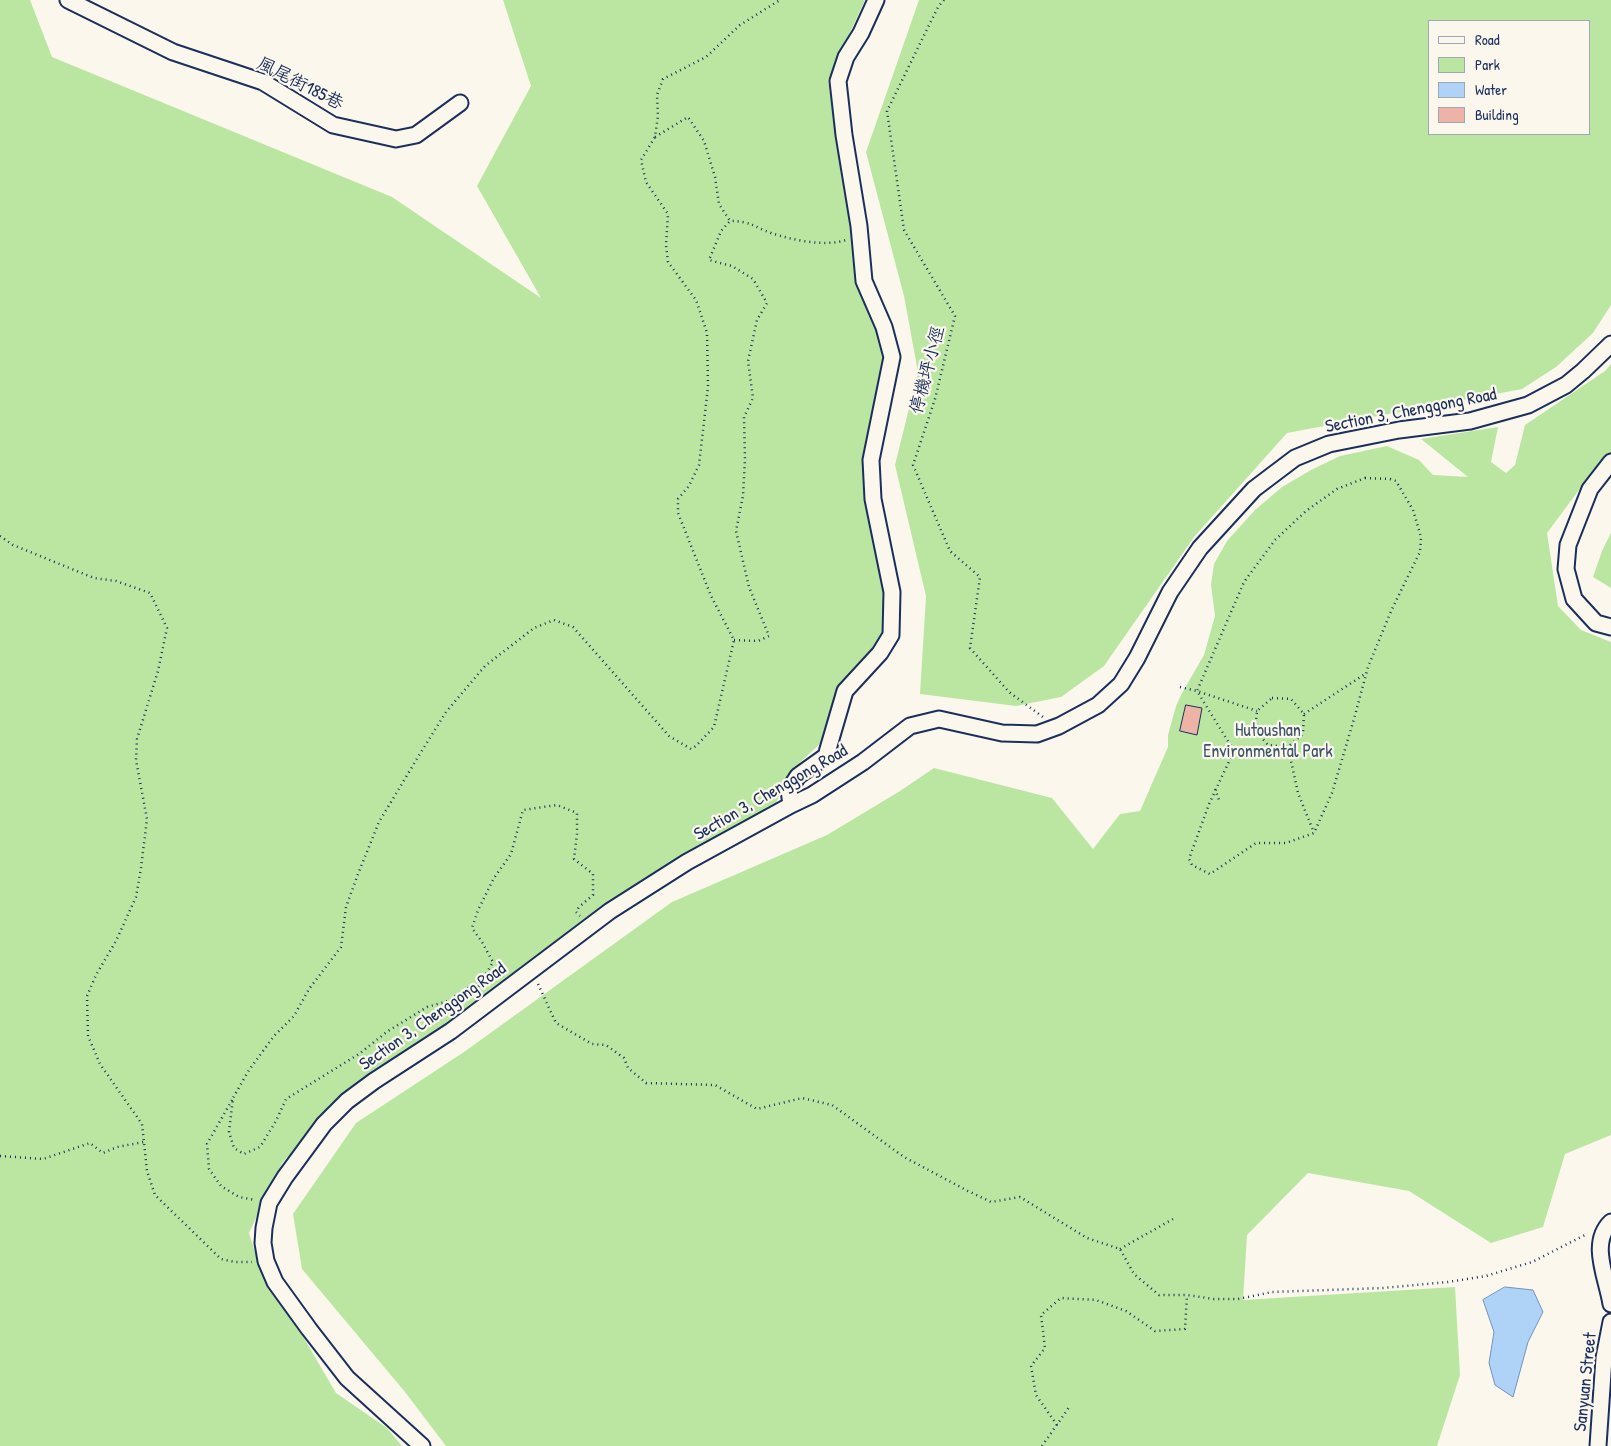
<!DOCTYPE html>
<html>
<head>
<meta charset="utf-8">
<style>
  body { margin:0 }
  #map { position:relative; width:1611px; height:1446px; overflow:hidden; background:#fbf7ec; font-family:"Patrick Hand",sans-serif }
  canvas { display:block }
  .legend { position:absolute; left:1428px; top:20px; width:162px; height:115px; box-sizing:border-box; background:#fbf7ec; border:1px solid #a1a7b3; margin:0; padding:6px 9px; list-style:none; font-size:15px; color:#1b2f5e }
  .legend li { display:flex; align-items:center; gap:10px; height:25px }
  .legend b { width:25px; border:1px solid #a1a7b3 }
</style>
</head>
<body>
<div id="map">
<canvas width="1611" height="1446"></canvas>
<ul class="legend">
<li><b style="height:6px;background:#fbf7ec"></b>Road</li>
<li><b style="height:14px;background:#bbe6a2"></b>Park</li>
<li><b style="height:14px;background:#afd3f7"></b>Water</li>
<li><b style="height:14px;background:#edb3a6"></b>Building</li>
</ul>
</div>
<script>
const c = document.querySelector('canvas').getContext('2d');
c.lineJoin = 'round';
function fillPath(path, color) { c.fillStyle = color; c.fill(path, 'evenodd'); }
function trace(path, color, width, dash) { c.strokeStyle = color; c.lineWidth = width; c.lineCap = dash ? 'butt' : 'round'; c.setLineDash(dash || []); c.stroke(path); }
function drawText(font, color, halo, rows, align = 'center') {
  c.font = font + ' "Patrick Hand","LXGW WenKai TC",sans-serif'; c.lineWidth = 4.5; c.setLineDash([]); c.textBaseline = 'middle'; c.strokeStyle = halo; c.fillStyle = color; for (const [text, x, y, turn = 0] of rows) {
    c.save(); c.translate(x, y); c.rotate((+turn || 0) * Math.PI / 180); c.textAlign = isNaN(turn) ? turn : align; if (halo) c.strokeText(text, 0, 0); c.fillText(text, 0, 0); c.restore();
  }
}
fillPath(new Path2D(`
  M0,0H30L52,57L392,197L541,298L477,186L531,86L503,0H865L828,80L860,280L884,349L868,458L889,608L879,647L825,739L791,771L774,807L349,1092L282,1163L249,1233L257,1258L336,1393L387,1428L402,1446H0Z
  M919,0H1611V305L1593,333L1556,367L1522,389L1287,433L1194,537L1104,666L1061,697L1016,706L920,694L926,596L895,465L918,372L904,296L866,152ZM1430,21H1590V134H1430Z
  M1611,364V455L1599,463L1547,533L1558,606L1581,630L1611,642V1135L1565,1154L1543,1227L1491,1243L1409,1191L1308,1173L1247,1235L1243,1300L1455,1287L1460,1375L1437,1446H446L405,1392L302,1269L293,1214L356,1123L464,1052L672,902L827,835L900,791L934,768L1052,798L1093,849L1120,814L1140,811L1168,747V735L1176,706L1182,693L1204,655L1215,616L1211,585L1214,564L1227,541L1255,510L1282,487L1311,470L1340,456L1387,446L1419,460L1433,475L1468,477L1421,439L1498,427L1491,462L1506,473L1515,465L1525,425L1605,371Z
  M1611,533V588L1593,577L1602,551Z`), '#bbe6a2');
const water = new Path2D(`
  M1505,1287L1533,1290L1543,1312L1528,1342L1513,1397L1495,1385L1489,1363L1494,1332L1483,1300Z`);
fillPath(water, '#afd3f7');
trace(water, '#7491ba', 1);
const building = new Path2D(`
  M1186,705L1202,708L1197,735L1180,731Z`);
fillPath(building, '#edb3a6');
trace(building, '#1b2f5e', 1);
const minor = new Path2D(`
  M68,0L173,52L263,82L333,125L396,139L416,135L460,103
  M1611,462L1590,489L1568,545L1566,569L1574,599L1596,623L1611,627
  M791,805L789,790L798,776L826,756L845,691L880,653L891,635L892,592L873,499L871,460L892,357L884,327L864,281L859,226L844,135L838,81L846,57L861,33L876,0
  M1611,1222C1589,1243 1607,1278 1611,1304
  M422,1446L347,1378L309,1329L275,1282L266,1261L263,1243L264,1228L269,1203L285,1177L324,1124L347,1101L374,1081L451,1031L610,911L687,862L791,805L812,795L863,762L910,726L939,719L1002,733L1037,734L1059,726L1098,705L1121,684L1137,658L1170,592L1200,548L1254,489L1295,458L1329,444L1399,430L1470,421L1528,405L1566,385L1583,371L1611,344
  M1598,1446L1604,1358L1611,1322`);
trace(minor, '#1b2f5e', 19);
trace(new Path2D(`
  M944,0L938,7L887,111L904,230L955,316L935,399L913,465L950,551L980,577L970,648L1009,692L1043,717
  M655,137L688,117L704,141L715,177L719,204L730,221
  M1365,478L1390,479L1396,481L1413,510L1421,537L1420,552L1392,609L1368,667L1354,719L1332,793L1314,833L1286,843H1256L1210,874L1192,865L1189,859L1209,804L1234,751L1197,691L1244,582L1275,540L1306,511L1337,489Z
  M0,536L13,545L94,578L116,581L150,593L167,628L158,671L137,739L136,760L147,819L141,868L136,897L116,941L96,975L87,996L88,1036L100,1064L142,1124L147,1171L155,1195L221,1259L235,1262H252
  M734,640L758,641L769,636L749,587L736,531L743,496L745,459L744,417L753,398L748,361L757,320L767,303L753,279L732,266L709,260L721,231L730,221C751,221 754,227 771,233C792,240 825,247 846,240
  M1180,687L1197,691L1257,711
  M1272,698L1291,699L1304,714L1303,734L1288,747L1268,745L1255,730L1257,711Z
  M1304,714L1365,674
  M1288,747L1298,793L1314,833
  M1215,789L1219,800
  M538,984L556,1023L592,1044L606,1045L624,1058L628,1068L646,1083L715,1085L757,1109L802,1098L832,1105L904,1157L966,1190L991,1202L1020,1197L1087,1238L1120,1249L1134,1274L1159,1295H1187L1214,1299H1238L1272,1292L1383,1288L1448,1282L1486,1276L1532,1262L1587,1234
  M476,991L493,962L482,942L472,928L478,910L494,878L511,854L523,810L557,805L577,813V834L574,859L593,874V895L579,907L576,912L580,916
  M477,993L468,988L448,1001L427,1007L388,1031L359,1054L286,1099L276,1121L260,1147L244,1154L234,1148L229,1132L233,1098L249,1070L274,1036L294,1016L309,989L341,947L346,907L358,874L379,822L418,757L446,712L485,666L534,628L554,620L573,627L669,736L691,749L696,746L714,727L734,640L711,596L678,513V499L689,486L699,465L708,387L707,333L696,300L668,262L666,245L668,214L646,182L641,160L655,137L658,116L657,95L663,79L706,57L740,25L780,0
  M232,1100L207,1144L209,1169L221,1186L239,1197L255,1200
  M0,1156L43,1159L90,1143L103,1153L117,1147L144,1142
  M1120,1249L1173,1219
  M1057,1425L1036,1395L1031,1366L1045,1348L1041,1315L1061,1298L1096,1300L1126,1311L1155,1331L1185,1329L1187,1295
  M1042,1446L1070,1406`), '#1b2f5e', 2.5, [1, 4]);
trace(minor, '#fbf7ec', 15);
drawText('18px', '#1b2f5e', '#fbf7ec', [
  ["風尾街185巷",300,84,27],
  ["停機坪小徑",928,370,-75],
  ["Section 3, Chenggong Road",1411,411,-11],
  ["Section 3, Chenggong Road",771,793,-30],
  ["Section 3, Chenggong Road",433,1017,-35],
  ["Sanyuan Street",1586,1382,-84]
]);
drawText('18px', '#3b546c', '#fbf7ec', [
  ["Hutoushan",1268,731],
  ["Environmental Park",1268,752]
]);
</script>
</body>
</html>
